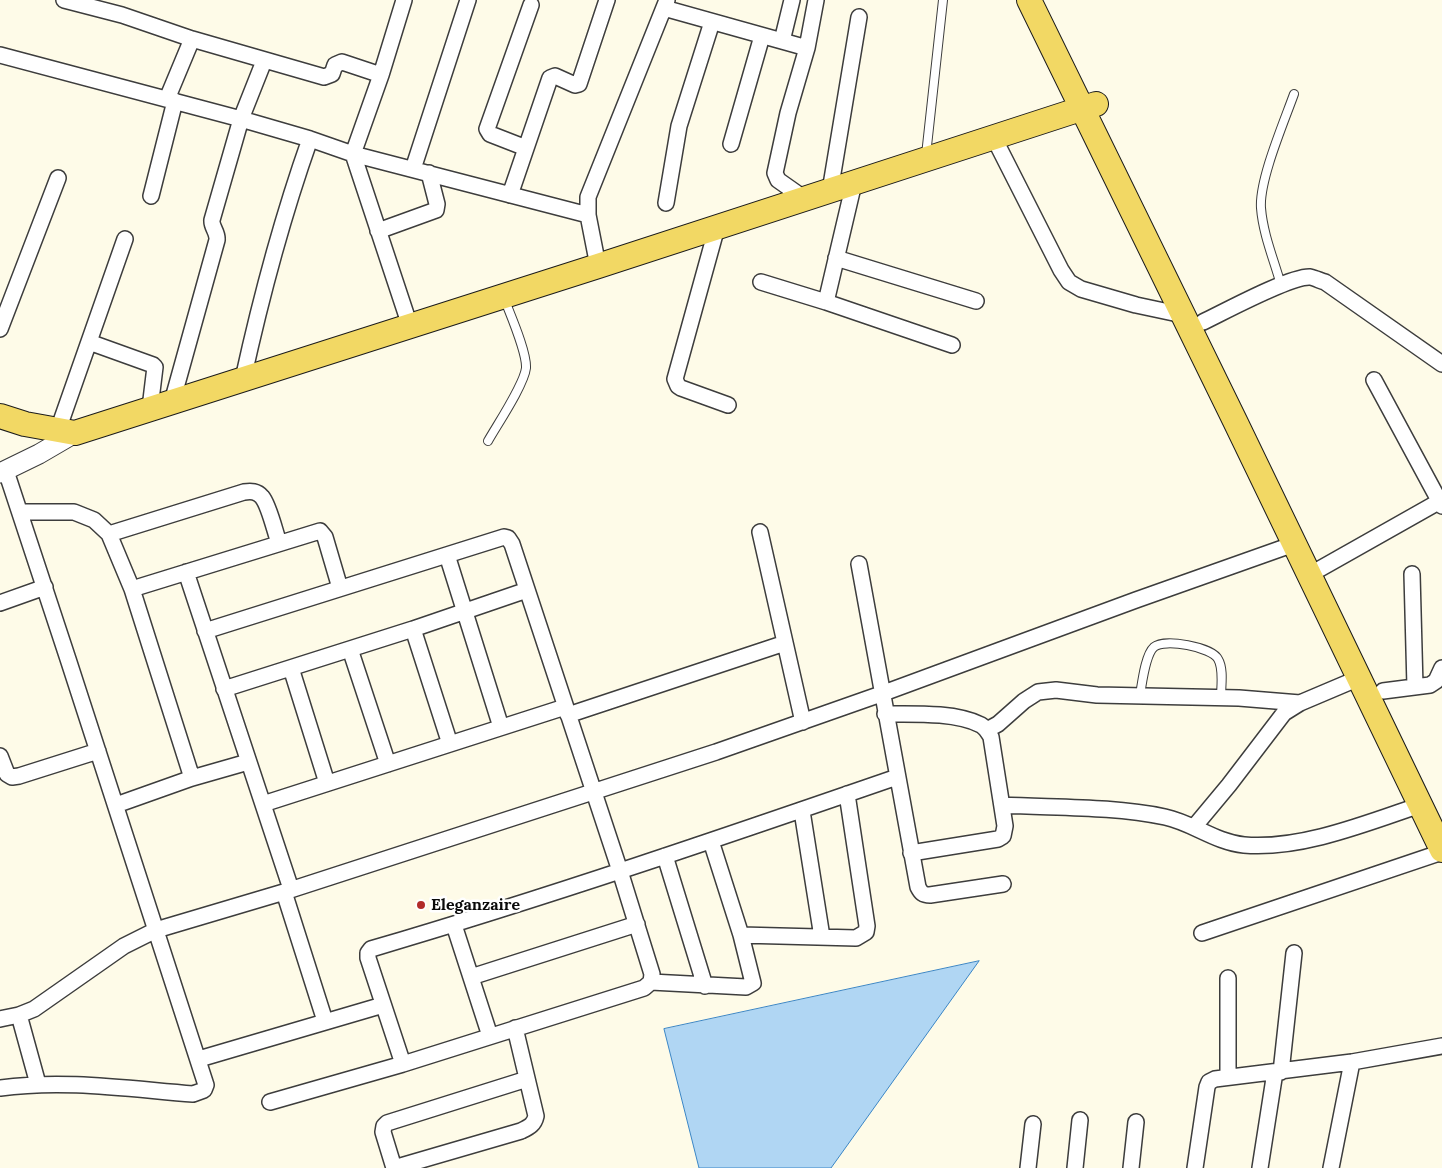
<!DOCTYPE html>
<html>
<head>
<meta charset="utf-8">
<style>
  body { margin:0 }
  canvas { display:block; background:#fefbe8 }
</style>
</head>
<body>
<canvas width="1442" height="1168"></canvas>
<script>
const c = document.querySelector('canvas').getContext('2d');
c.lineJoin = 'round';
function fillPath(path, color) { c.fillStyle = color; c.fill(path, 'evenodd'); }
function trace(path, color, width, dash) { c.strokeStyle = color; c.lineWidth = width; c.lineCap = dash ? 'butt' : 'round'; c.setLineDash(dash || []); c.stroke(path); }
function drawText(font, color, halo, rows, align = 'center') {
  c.font = font + ' Lora,serif'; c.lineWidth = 5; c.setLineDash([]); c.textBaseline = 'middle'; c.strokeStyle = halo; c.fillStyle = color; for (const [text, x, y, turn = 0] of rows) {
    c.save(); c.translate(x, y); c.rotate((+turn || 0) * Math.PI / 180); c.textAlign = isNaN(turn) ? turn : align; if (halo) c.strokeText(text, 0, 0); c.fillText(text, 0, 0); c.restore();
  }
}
const water = new Path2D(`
  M979,961L831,1168H699L664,1029Z`);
fillPath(water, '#b0d6f3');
trace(water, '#3b86c6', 1);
const service = new Path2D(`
  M926,155L943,0
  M1281,285C1274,260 1263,234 1261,208C1259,180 1284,122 1294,94
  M488,441C497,425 524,385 526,368C527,352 510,314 504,298
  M1140,695C1142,684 1145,655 1154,647C1164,638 1212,647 1218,659C1224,669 1221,686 1221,697`);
const minor = new Path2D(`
  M64,0L122,15L192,39
  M404,0L381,75L353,154L410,326
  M664,8L807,48
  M782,41L792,0
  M0,55L241,119L310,139L353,154L588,215
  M167,99L192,39L324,77L332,74L335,65L342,62L381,75
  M994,138L1061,270L1069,282L1081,289L1136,305L1183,315
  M731,144L762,36
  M526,148L490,134L487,129L531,5
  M413,169L468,0
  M830,191L859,17
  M510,195L550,78L555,76L575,85L579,84L607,0
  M151,196L175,101
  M805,199L778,180L775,173L788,113L807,48L816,0
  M666,203L679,126L712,22
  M717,227L675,379L678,386L681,388L728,405
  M378,231L436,210L437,204L429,173
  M836,258L976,301
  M598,266L588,215V197L667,0
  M761,282L826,302L952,345
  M826,302L854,183
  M1203,322C1224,312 1290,276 1310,277C1315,278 1321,281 1325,282L1442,364
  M0,329L58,178
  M89,342L153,365L155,367L150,408
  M243,379C261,297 282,218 310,139
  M1374,380L1442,506
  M172,402L217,240C218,232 211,227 212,220L241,119L264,61
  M58,430L125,239
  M20,512H74L94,520L109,534L132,589L192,778
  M760,532L803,722
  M109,534L244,492C251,491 257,491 262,497C269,505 275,532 279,543
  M447,555L501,727
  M859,564L918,887C921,893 923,895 930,895L1003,884
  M186,572L291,889
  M1412,574L1415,687
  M1309,575L1440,501
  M132,589L320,531L325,537L340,588
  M0,603L45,587
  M413,629L450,744
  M205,631L504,537L508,538L512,544L620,871L652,974L651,982L644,988L403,1064L270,1102
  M350,649L388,764
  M291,668L327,783
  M224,689L413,629L527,590
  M1383,691L1430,685L1436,681L1442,668
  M885,714C913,714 956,712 981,725C986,728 988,732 991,737L1005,826L1003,836L998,839L911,853
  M568,715L785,643
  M987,730L998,724L1024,701L1038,692L1056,690L1097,695L1239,698L1300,703
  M0,756L7,774L12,777L19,776L98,751
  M263,804L565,707
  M116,805L192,778L248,762
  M1002,805C1056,808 1112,806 1165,817C1193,823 1215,842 1244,845C1300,850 1367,823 1420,805
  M802,811L822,937
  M1194,827L1229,785L1284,713L1300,703L1359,678
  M665,856L705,986
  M284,892L325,1021
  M454,925L490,1036
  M1202,933L1442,852
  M741,935L856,938L866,932L867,926L847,794
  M471,977L637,924
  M1228,978V1077
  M651,982L746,987L753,983L741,935L711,841
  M19,1015L38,1084
  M0,1019L19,1015L34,1009L124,946L156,930L284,892L716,752L881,694L1136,600L1294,544
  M199,1059L383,1005
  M403,1064L368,958V953L371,949C548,897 723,837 897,777
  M1281,1072L1294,953
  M0,1088C64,1079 129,1089 193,1094L204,1090L206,1085L68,659L6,471
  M394,1168L521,1131C529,1127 534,1125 536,1116L515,1028
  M394,1168L383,1132L384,1126L387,1123L527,1079
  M1028,1168L1033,1124
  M1075,1168L1080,1120
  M1131,1168L1136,1122
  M1195,1168L1207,1087L1209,1082L1215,1079L1352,1062L1442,1046
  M1260,1168L1275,1072
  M1331,1168L1352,1062`);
const tertiary = new Path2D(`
  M0,473L39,454L75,433`);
const primary = new Path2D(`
  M1029,0L1235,421L1442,850
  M0,416L25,424L75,433L598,266L1096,104`);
trace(service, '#3d3d3d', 10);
trace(minor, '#3d3d3d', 18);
trace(tertiary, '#3d3d3d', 21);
trace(primary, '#1b1b1b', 26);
trace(service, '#fff', 8);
trace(minor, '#fff', 15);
trace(tertiary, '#fff', 19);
trace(primary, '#f2d864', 24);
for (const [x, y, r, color] of [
  [421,905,5,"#b22c2a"]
]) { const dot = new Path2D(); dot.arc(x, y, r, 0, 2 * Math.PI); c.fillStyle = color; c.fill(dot); trace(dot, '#fff', 2); }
drawText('bold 16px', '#0a0a0a', '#fff', [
  ["Eleganzaire",431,905]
], 'left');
</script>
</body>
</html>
